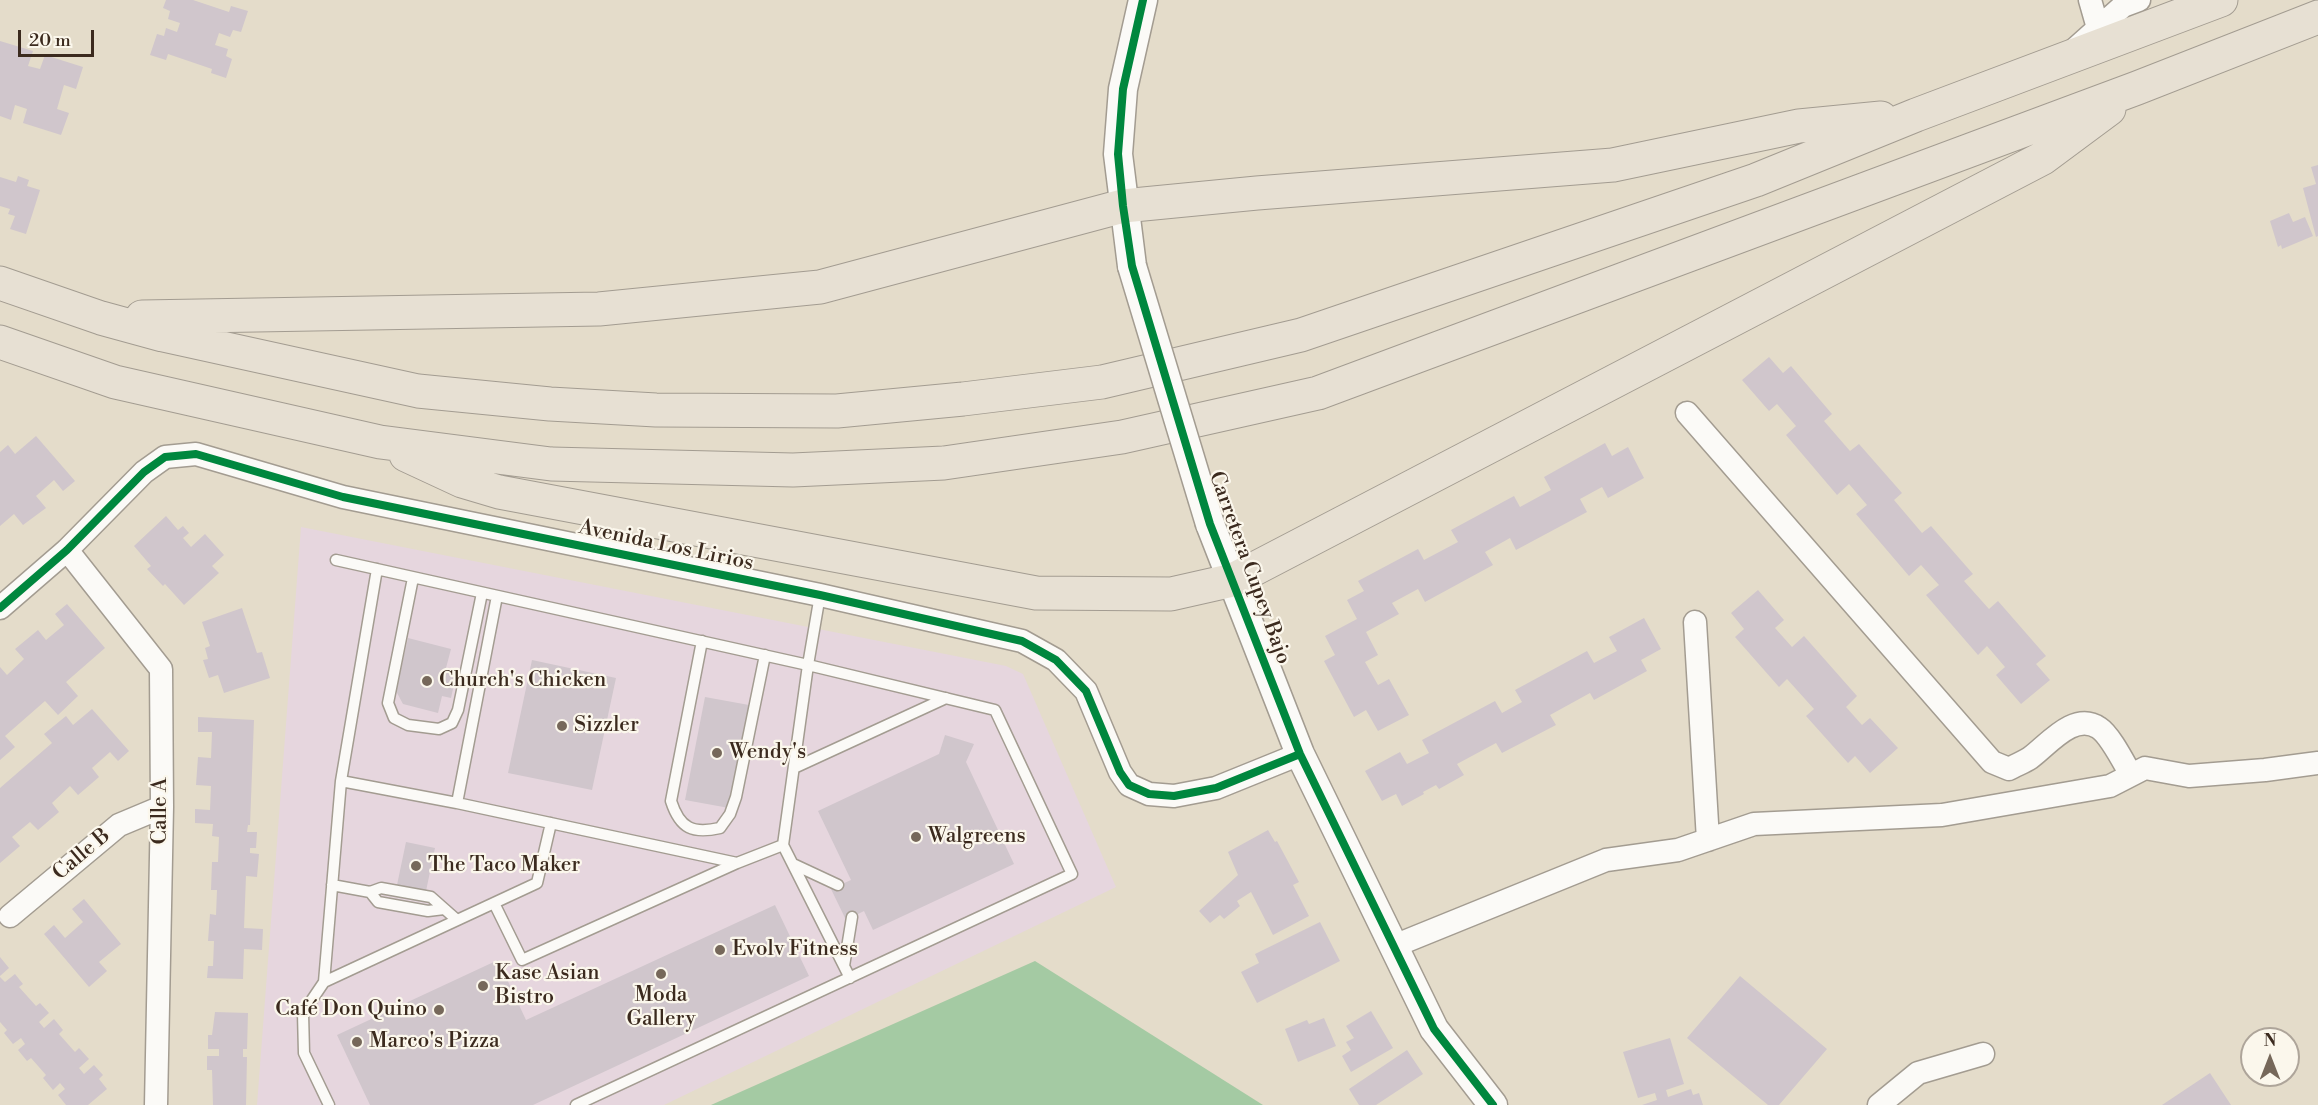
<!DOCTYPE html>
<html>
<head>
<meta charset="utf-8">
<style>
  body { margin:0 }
  #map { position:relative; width:2318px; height:1105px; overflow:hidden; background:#e4dcca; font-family:"Libre Bodoni",serif }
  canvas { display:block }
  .north { position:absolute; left:2240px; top:1027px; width:60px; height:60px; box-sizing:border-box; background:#fbf7ec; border:2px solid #aea59a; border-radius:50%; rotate:0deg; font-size:16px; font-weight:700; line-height:24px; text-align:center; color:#3b2a1e }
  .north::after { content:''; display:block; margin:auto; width:21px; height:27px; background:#76685a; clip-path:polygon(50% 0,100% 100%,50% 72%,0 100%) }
  .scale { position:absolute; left:18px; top:30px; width:76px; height:27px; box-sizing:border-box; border:3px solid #3b2a1e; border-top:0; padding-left:8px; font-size:18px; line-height:21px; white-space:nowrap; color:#3b2a1e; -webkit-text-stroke:4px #fbf7ec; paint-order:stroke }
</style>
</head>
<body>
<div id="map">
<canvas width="2318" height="1105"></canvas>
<div class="north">N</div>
<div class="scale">20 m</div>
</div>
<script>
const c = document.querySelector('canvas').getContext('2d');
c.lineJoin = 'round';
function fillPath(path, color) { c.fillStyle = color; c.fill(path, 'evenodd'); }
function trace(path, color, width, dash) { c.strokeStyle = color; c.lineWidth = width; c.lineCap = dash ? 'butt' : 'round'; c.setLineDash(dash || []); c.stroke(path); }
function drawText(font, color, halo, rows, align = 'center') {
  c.font = font + ' "Libre Bodoni",serif'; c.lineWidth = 4.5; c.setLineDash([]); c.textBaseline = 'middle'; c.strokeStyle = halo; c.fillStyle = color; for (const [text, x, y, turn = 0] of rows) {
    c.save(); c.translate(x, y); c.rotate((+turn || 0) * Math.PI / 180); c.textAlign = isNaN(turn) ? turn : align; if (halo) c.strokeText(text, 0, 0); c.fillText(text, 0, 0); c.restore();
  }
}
fillPath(new Path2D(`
  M301,527L1006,666L1023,674L1116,887L664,1105H257Z`), '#e6d6de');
fillPath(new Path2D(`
  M1035,961L1263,1105H711Z`), '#a4caa3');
fillPath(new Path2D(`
  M166,0H193L229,12L231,6L248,11L241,32L233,30L230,37L219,33L215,45L228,49L226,56L232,59L226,78L211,73L212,69L168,54L166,60L150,55L157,34L164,36L166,28L177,32L180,23L168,19L170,11L163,8Z
  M0,41L33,51L28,66L40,69L45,55L83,67L76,89L64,85L57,109L69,113L61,135L23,123L27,109L15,105L11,120L0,116Z
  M2318,165V236L2316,237L2303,188L2316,184L2311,167Z
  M18,176L29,180L27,186L40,190L26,234L10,229L15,216L8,214L10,209L0,206V177L16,182Z
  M2289,213L2293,222L2305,217L2313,236L2282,249L2281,245L2278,247L2270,221Z
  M1769,357L1783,373L1791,366L1832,414L1824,421L1850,451L1859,444L1902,493L1894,500L1922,533L1931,526L1973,574L1964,581L1989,609L1998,601L2046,656L2036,664L2050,680L2021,704L1996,675L2005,667L1987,646L1978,655L1926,595L1939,585L1921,565L1909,576L1856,514L1867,505L1849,484L1837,495L1786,435L1796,426L1777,404L1769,411L1742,380Z
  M36,436L75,481L63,491L54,480L36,496L46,508L23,525L14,514L0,526V452L8,445L15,454Z
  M1605,443L1612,456L1628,447L1644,478L1608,498L1602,487L1580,499L1587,512L1516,550L1510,538L1485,552L1493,565L1425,602L1418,589L1392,603L1399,614L1366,632L1378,655L1365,662L1378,685L1389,679L1409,715L1378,731L1366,710L1354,717L1324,661L1335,655L1325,636L1357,619L1347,600L1364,591L1358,581L1418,549L1424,560L1458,542L1451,530L1514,496L1520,507L1551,490L1544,477Z
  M166,516L178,530L183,526L189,533L183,538L191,547L205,534L224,555L212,566L219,573L184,605L165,584L163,586L147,569L151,566L134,546Z
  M1758,590L1784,620L1775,628L1792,647L1804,636L1857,696L1846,707L1862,725L1870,718L1898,748L1870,773L1855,756L1848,763L1806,716L1814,709L1787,679L1779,687L1735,637L1744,629L1731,613Z
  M67,604L105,648L66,682L78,696L58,715L45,701L5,736L15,747L0,760V667L7,675L24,659L15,649L38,630L46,640L64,625L55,614Z
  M242,608L257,653L262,652L270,678L224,693L218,675L209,678L203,660L208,659L205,648L210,646L202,622Z
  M1644,618L1661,649L1641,660L1647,671L1594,700L1590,693L1550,715L1556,725L1502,753L1496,743L1457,764L1464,775L1439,789L1436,785L1423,792L1424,794L1402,806L1396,794L1382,801L1365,771L1400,752L1407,764L1429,753L1422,740L1495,701L1502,713L1522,702L1515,690L1587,651L1594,663L1617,651L1609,637Z
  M408,638L451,649L446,668L457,671L451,698L442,696L438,713L403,704L396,691Z
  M532,660L616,678L592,790L508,773Z
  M705,697L749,705L729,808L685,800Z
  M92,709L129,751L118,761L110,752L92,768L99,777L78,795L70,786L52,803L59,812L38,830L30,822L12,837L20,846L0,863V788L52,743L44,734L66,716L73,725Z
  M198,717L254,720L250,825H248L247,832H257L256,848H250V853L259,854L257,877L246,876L244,928L263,929L262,950L244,949L243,979L207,978L208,966H213L214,941H208L210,914L216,915L217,890H211L212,862H218L219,837L212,836L213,824L195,823V809L210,810L211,786L196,785L198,757L211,758L212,732H198Z
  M945,735L974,744L966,762L1014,864L873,930L864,911L846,920L831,889L851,880L818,811L939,754Z
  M1268,830L1275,842L1277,841L1299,882L1293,885L1309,916L1273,935L1251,892L1237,901L1240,906L1224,919L1220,915L1210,923L1199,911L1238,875L1228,852Z
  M406,842L435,848L426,891L397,885Z
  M84,899L121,944L99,962L107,971L89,987L44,934L54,925L65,938L83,922L72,909Z
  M775,905L809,976L533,1105H370L337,1035L498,960L526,1020Z
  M1320,922L1340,961L1257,1003L1241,972L1259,963L1255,954Z
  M0,957L9,968L0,976Z
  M15,974L23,984L19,987L36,1006L40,1003L49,1013L39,1022L44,1028L54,1019L63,1030L59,1034L75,1052L79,1048L89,1059L79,1068L84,1074L94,1065L103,1075L99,1079L107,1089L88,1105H66L58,1095L65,1089L60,1083L53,1090L43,1078L46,1075L31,1058L27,1061L18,1050L25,1044L21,1038L13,1044L4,1033L7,1030L0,1022V977L5,982Z
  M1740,976L1827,1049L1779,1105H1768L1687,1038Z
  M1371,1011L1393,1048L1351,1072L1342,1056L1351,1050L1346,1042L1354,1038L1346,1026Z
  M215,1012L248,1013L247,1049H243V1057H247L246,1105H213L212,1070H207V1056H219V1049H208V1035H212Z
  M1324,1018L1336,1046L1298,1062L1285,1029L1307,1020L1309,1024Z
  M1670,1038L1684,1084L1666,1090L1668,1097L1691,1089L1693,1095L1699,1093L1703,1105H1642L1657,1100L1655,1093L1638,1098L1623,1052Z
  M1407,1050L1423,1074L1376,1105H1359L1349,1089Z
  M2210,1073L2231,1105H2162Z`), '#d0c6cc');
const service = new Path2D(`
  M336,560L808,665L995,710L1072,874L576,1105
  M377,569L341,781L457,803L737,863L783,845L808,665L820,595
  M413,578L388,703L394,718L408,725L439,729L452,723L458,710L482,593
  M702,641L671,801C680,829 693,834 720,828L730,814L736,797L765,655
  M794,768L946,698
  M341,781L324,982L537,883L551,823
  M457,803L497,596
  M783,845L850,978
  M793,864L838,885
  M332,885L370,892L381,888L431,897L457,920
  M370,892L378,902L428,911L444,909
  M494,903L522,960L737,863
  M844,966L852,917
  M324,982L303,1013L304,1053L329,1105`);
const minor = new Path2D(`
  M2090,0L2098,28
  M2075,49L2123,6L2139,0
  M1687,413L1992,762L2009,769C2016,765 2024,762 2030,758C2048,745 2074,711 2099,728C2110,735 2124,763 2131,775
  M67,550L161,669L162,807L156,1105
  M0,608L67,550L144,472L165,457L196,454L343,497L820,595L1022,641L1056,660L1086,691L1120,772L1129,785L1149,794L1174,796L1216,788L1300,754
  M1695,622L1708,840
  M10,916L119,825L162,807
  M1394,946L1606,860L1678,850L1754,824L1942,815L2110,786L2145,768L2189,776L2265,770L2318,763
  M1879,1105L1918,1073L1983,1054`);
const tertiary = new Path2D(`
  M1132,266L1118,154L1123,89L1143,0
  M1210,524L1300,754L1434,1029L1493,1105`);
const primary = new Path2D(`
  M0,283L101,318L163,335L418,391L550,404L656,410L837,411L963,399L1102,382L1301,335L1756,180L1916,115L2221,0
  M142,317L599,309L820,287L1123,206L1257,193L1613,165L1799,126L1881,118
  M0,342L115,382L380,442L551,464L793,470L944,463L1122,437L1318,393L2137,88L2318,17
  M406,455L462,481L499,492L1036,593L1171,594L1233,580L2043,158L2109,109`);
trace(service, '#a39c91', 13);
trace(minor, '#a39c91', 25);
trace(tertiary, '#a39c91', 31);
trace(primary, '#a39c91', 35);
trace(service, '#fbfaf7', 10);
trace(minor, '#fbfaf7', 22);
trace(tertiary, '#fbfaf7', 28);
trace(primary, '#e7e0d3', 33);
const tertiaryBridge = new Path2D(`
  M1132,266L1210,524`);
trace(tertiaryBridge, '#a39c91', 31, []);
trace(tertiaryBridge, '#fbfaf7', 28);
trace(new Path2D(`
  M1143,0L1123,89L1118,154L1123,206L1132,266L1210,524L1300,754L1434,1029L1493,1105
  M0,608L67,550L144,472L165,457L196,454L343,497L820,595L1022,641L1056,660L1086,691L1120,772L1129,785L1149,794L1174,796L1216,788L1300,754`), '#00873e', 8);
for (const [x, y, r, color] of [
  [427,681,6,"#76685a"],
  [562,726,6,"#76685a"],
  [717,753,6,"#76685a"],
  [916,837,6,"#76685a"],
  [416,866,6,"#76685a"],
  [720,950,6,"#76685a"],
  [661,974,6,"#76685a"],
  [483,986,6,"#76685a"],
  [439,1010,6,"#76685a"],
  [357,1042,6,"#76685a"]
]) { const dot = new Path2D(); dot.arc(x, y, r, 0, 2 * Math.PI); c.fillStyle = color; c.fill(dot); trace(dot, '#fbf7ec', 2); }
drawText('21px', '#3b2a1e', '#fbf7ec', [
  ["Avenida Los Lirios",666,546,12],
  ["Carretera Cupey Bajo",1249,568,70],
  ["Calle A",161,811,-90],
  ["Calle B",82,855,-40]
]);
drawText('21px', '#3b2a1e', '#fbf7ec', [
  ["Church's Chicken",439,681],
  ["Sizzler",574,726],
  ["Wendy's",729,753],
  ["Walgreens",928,837],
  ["The Taco Maker",428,866],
  ["Evolv Fitness",732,950],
  ["Kase Asian",495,974],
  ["Bistro",495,998],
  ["Moda",661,996,"center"],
  ["Gallery",661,1020,"center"],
  ["Café Don Quino",427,1010,"right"],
  ["Marco's Pizza",369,1042]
], 'left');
</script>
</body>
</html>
